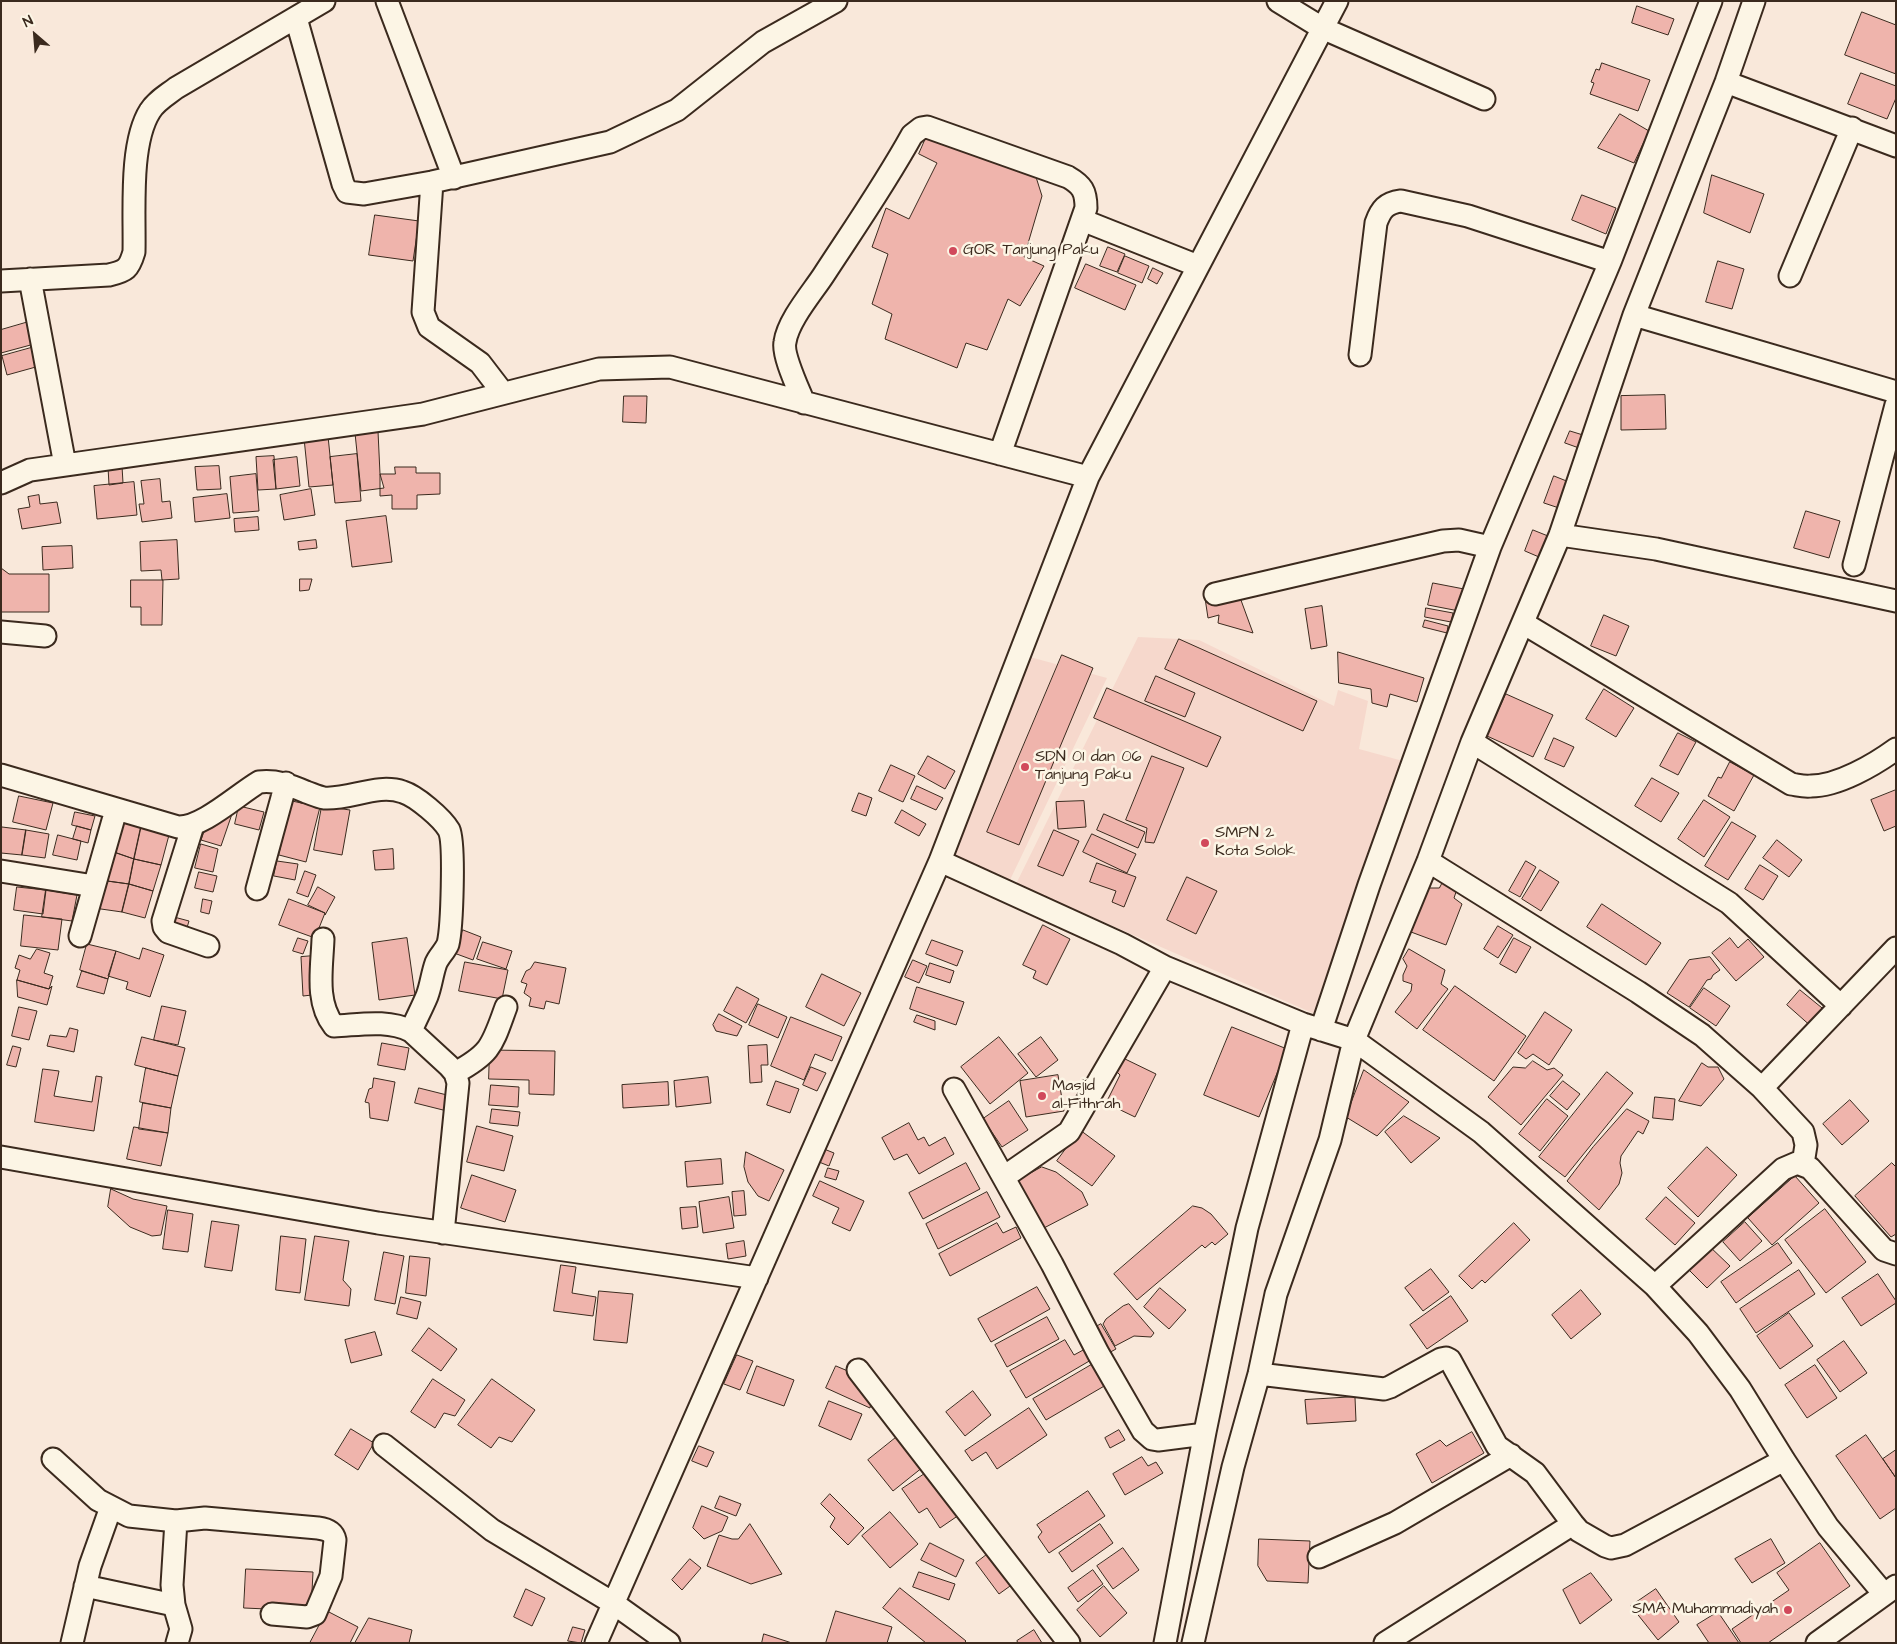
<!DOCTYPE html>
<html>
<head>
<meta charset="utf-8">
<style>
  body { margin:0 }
  #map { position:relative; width:1897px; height:1644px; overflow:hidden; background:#f9e8da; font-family:"Architects Daughter",sans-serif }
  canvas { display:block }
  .frame { position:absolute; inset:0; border:2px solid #3b2a1e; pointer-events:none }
  .north { position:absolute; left:10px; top:10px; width:50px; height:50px; -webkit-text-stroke:4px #fcf5e5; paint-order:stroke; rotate:333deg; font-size:14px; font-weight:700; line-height:20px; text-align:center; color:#3b2a1e }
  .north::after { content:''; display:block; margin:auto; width:18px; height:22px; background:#3b2a1e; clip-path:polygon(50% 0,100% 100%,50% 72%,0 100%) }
</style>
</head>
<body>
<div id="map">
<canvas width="1897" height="1644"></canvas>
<div class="frame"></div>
<div class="north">N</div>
</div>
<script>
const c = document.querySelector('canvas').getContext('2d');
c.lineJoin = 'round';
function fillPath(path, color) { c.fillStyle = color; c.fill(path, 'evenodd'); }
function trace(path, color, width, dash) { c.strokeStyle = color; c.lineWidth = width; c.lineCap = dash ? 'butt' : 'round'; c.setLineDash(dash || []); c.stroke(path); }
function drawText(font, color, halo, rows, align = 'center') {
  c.font = font + ' "Architects Daughter",sans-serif'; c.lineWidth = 5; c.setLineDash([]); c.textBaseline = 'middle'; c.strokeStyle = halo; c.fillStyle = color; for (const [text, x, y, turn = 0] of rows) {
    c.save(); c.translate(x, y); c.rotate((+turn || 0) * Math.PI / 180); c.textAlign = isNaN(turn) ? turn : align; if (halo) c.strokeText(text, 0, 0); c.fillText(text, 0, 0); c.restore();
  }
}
fillPath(new Path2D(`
  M1138,637L1199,640L1334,706L1338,690L1368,701L1359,749L1403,761L1315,1014L1016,884Z
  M1030,657L1107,678L1009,882L949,856Z`), '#f6d8cc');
const building = new Path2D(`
  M1637,6L1674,19L1668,35L1632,23Z
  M1862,12L1896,25V74L1845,55Z
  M1602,63L1650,80L1638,111L1590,94L1594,83L1591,82L1596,69L1599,70Z
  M1861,73L1896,86V98L1887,119L1848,104Z
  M1620,114L1649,131L1634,163L1598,148Z
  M926,138L1036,177L1042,196L1024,257L1044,266L1020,306L1008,299L987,350L966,343L957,368L885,339L892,314L872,304L888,254L872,247L886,208L909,219L937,163L919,154Z
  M1712,175L1764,194L1750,233L1704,213Z
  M1582,195L1616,208L1606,234L1572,220Z
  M375,215L419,221L413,261L369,255Z
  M1108,247L1125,254L1117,272L1100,266Z
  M1125,256L1149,266L1142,283L1118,273Z
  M1718,261L1744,269L1732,309L1706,302Z
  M1086,264L1136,285L1125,310L1075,288Z
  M1153,268L1163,273L1157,284L1148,279Z
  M32,321L38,343L1,353V330Z
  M38,346L43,365L7,375L2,356Z
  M1665,395L1666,429L1621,430V396Z
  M624,396H647L646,423L623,422Z
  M378,431L380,474L384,488L361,491L355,433Z
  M1570,431L1583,435L1579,448L1565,443Z
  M328,436L333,485L309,487L304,438Z
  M357,454L361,501L335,503L330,457Z
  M274,456L276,489L258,490L256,457Z
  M297,457L300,486L276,489L273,460Z
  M122,466L123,483L109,485L108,467Z
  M219,466L221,489L197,490L195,467Z
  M395,467H416V473H440V494L417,495V509H392V495L380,496V474H395Z
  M256,474L259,511L233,513L230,477Z
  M1554,476L1569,482L1559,508L1544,503Z
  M160,479L162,502L170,501L172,518L142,522L139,504H144L141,481Z
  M134,482L137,515L97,519L94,486Z
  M311,489L315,515L284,520L280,495Z
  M227,494L230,518L195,522L193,498Z
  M39,495L40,504L57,502L61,523L22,529L18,509L30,507L28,497Z
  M1806,511L1840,521L1829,558L1794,548Z
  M386,516L392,562L352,567L346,521Z
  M258,517L259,530L235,532L234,519Z
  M1533,530L1548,536L1539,557L1525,551Z
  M177,540L179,579L162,580L161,570L141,571L140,542Z
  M316,540L317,548L299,550L298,542Z
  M72,546L73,568L43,570L42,547Z
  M1,568L9,574H49V612H1Z
  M300,579H312L309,590L300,591Z
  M131,580H163L162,625H141V607H131Z
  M1433,583L1464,589L1459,611L1428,605Z
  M1238,592L1253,633L1218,623L1219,615L1208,618L1205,598Z
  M1322,606L1327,646L1311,649L1305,609Z
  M1426,608L1453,613L1451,622L1425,617Z
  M1604,615L1629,626L1616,656L1591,646Z
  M1425,620L1448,626L1447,633L1423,627Z
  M1179,639L1317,701L1303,731L1165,669Z
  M1338,652L1424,678L1417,702L1390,694L1387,707L1372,703L1371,689L1339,683Z
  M1062,655L1093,668L1019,845L987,832Z
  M1156,676L1195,693L1185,717L1145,701Z
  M1107,688L1221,737L1207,767L1094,718Z
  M1604,689L1634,708L1616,737L1586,719Z
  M1506,694L1553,715L1533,757L1487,736Z
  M1678,733L1696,742L1678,775L1660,766Z
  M1554,738L1574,747L1564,767L1545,759Z
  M928,756L955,771L945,789L918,774Z
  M1152,756L1184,768L1154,843L1145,842L1147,828L1126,820Z
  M1730,762L1754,775L1734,811L1708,796L1718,777L1721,778Z
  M891,765L915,776L903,802L879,791Z
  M1652,778L1679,793L1661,822L1635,806Z
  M917,786L943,798L936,810L911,799Z
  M1896,790V826L1884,831L1871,800Z
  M859,793L872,798L866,816L852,811Z
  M19,796L53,803L46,830L13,822Z
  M1704,800L1730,817L1704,857L1678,839Z
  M292,801L320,807L306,862L279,855Z
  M1084,801L1086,827L1058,829L1056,802Z
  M239,806L264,812L259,830L235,824Z
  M322,806L350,810L342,855L314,850Z
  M902,810L926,824L919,836L895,823Z
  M233,811L221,846L201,840L207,823Z
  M75,812L95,816L91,830L72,825Z
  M1104,814L1145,832L1138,848L1097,830Z
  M115,820L141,827L134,859L108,850Z
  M1732,822L1756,836L1728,880L1705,866Z
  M77,826L91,830L88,843L73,839Z
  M2,827L26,830L22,855L1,853Z
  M141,827L169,835L161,865L134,859Z
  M26,830L49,834L45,858L22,855Z
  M1054,830L1079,841L1063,876L1038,866Z
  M1092,834L1136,854L1127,873L1083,852Z
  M58,835L81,841L77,860L53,855Z
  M1777,840L1802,860L1789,877L1763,858Z
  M201,844L218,849L213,872L195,868Z
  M393,849L394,869L375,870L373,851Z
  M108,850L134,859L129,884L100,880Z
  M134,859L161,865L153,891L129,884Z
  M277,861L298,864L295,880L274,876Z
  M1526,861L1536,867L1520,897L1509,891Z
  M1097,863L1136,877L1124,907L1112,902L1116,891L1090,882Z
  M1760,865L1778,876L1763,900L1745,889Z
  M1540,870L1559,882L1541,911L1522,899Z
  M305,871L316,875L308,897L297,893Z
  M199,872L217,876L213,892L195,888Z
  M1187,877L1217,891L1196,934L1167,920Z
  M100,880L129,884L122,912L94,908Z
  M1444,880L1457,889L1454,898L1462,904L1446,945L1411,932L1428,888H1439Z
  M129,884L153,891L145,918L122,912Z
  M17,887L46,890L43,914L14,910Z
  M318,887L335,897L325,915V913L308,905Z
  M46,890L77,895L72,921L42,917Z
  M203,899L212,901L209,914L201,912Z
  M289,899L325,913L315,938L279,925Z
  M1602,904L1661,943L1646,965L1587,927Z
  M24,915L62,919L58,950L21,946Z
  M174,917L189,921L186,931L171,926Z
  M1043,925L1070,939L1047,985L1033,978L1036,971L1023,965Z
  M1498,926L1513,935L1498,958L1484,949Z
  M463,930L481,937L473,960L454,953Z
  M298,938L308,941L303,954L293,951Z
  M407,938L415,995L379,1000L372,943Z
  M1514,938L1531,947L1516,973L1500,964Z
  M1730,938L1738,948L1748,939L1764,957L1736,981L1712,953Z
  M932,940L963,951L957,966L926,954Z
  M483,942L512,951L506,969L477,959Z
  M87,944L116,951L108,979L80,970Z
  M143,948L164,955L150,997L126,989L128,982L108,976L116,951L139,959Z
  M37,949L50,953L44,973L53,976L49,989L17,980L20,970L15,968L19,955L30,959Z
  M1409,949L1445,970L1441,984L1448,989L1417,1029L1395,1012L1411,991L1412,984L1403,981V975L1407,966L1403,959Z
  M327,955L330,993L303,996L301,957Z
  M1710,957L1720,970L1713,975L1711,979L1707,980L1689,1007L1667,993L1689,960Z
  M913,960L927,966L919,983L905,977Z
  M465,962L508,970L502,999L459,991Z
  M535,962L566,968L559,1004L546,1001L544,1009L529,1006L531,998L524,993L527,984L521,982L526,971L530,969Z
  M930,963L954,971L950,983L926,975Z
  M82,971L108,979L104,994L77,987Z
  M822,974L861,993L844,1026L806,1007Z
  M17,980L49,989L52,986L47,1005L18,997Z
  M1455,986L1526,1036L1494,1081L1423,1030Z
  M737,987L759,999L746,1023L724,1011Z
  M917,987L964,1002L956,1025L910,1009Z
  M1704,988L1730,1006L1716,1026L1690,1008Z
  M1800,990L1827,1012L1813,1028L1787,1005Z
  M758,1004L787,1017L778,1038L749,1025Z
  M162,1006L186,1011L178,1045L154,1040Z
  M19,1007L37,1011L29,1040L12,1036Z
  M1545,1012L1572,1030L1549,1065L1533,1054L1526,1059L1518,1053Z
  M719,1014L742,1026L737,1036L716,1031L713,1025Z
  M917,1015L935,1021V1030L914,1022Z
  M791,1017L842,1037L832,1061L815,1054L804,1080L771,1066Z
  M1232,1027L1287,1049L1259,1117L1204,1095Z
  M70,1028L78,1030L74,1052L47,1046L50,1035L66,1037Z
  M142,1037L185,1048L178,1076L135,1065Z
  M999,1037L1028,1073L990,1104L961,1067Z
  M1041,1037L1058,1060L1036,1077L1018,1054Z
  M382,1043L409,1048L405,1070L378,1065Z
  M767,1045L768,1065H761L762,1082L750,1083L748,1046Z
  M13,1046L21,1048L16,1067L7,1065Z
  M490,1050L555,1051L554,1095L529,1094V1080L489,1079Z
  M1123,1058L1156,1074L1135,1117L1106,1103L1120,1075L1117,1072Z
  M1533,1061L1547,1070L1554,1068L1563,1075L1521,1125L1488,1097L1513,1067L1525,1068Z
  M1702,1063L1708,1067H1718L1724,1079L1701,1106L1679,1101Z
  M811,1067L826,1073L817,1091L803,1085Z
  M146,1068L178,1076L171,1108L140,1102Z
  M43,1069L59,1071L54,1096L92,1102L96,1076L102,1077L94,1131L35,1122Z
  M1364,1070L1409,1102L1377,1136L1346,1117Z
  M1607,1072L1633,1093L1565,1177L1539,1157Z
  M1058,1075L1064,1111L1026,1117L1020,1081Z
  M708,1077L711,1103L676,1107L674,1081Z
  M374,1078L395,1082L388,1121L370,1118L369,1103L365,1102L369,1089L372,1088Z
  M776,1081L799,1089L790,1113L767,1105Z
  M1563,1081L1580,1094L1567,1110L1550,1096Z
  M668,1082L669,1105L623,1108L622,1085Z
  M491,1085L519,1087L518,1107L489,1105Z
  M419,1088L447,1095V1111L415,1103Z
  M1655,1097L1675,1099L1673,1120L1653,1118Z
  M1547,1099L1568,1116L1540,1151L1519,1134Z
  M1850,1100L1869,1121L1842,1145L1823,1124Z
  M1009,1101L1028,1130L1002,1147L983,1119Z
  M143,1103L171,1108L168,1133L139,1129Z
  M492,1109L520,1112L518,1126L490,1123Z
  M1627,1109L1649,1121L1643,1134L1638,1131L1621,1156L1620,1163L1622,1173L1619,1184L1599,1210L1567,1181L1593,1147Z
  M1404,1116L1440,1138L1411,1163L1385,1132Z
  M909,1123L918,1140L924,1137L929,1146L945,1137L954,1154L919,1174L907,1154L894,1160L882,1138Z
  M477,1126L513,1136L504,1171L467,1162Z
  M134,1127L168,1133L161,1166L127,1159Z
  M1080,1130L1115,1156L1092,1186L1057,1161Z
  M1707,1147L1737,1175L1698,1217L1668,1188Z
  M824,1149L834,1153L829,1166L819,1162Z
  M746,1152L784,1170L769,1201L758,1196L748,1182L744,1167Z
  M721,1159L723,1184L687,1187L685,1162Z
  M966,1163L980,1189L923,1219L909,1193Z
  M1892,1163L1896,1167V1234L1891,1237L1855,1196Z
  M1042,1167L1056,1172L1082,1192L1088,1205L1042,1229L1017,1181Z
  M828,1168L839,1171L836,1180L825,1177Z
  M472,1175L516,1190L505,1222L461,1208Z
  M1795,1176L1819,1203L1772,1245L1748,1218Z
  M820,1181L864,1201L850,1231L832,1223L839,1208L813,1196Z
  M111,1189L133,1199L167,1206L161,1235L152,1236L130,1227L108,1207Z
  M744,1191L746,1215L734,1216L732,1192Z
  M987,1192L1000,1217L938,1249L926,1224Z
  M729,1197L734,1228L703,1233L699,1202Z
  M1666,1197L1695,1223L1675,1245L1646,1219Z
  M1193,1206L1202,1208L1211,1214L1228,1234L1215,1245L1212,1242L1205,1248L1202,1245L1137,1300L1114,1274Z
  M696,1207L698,1227L682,1229L680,1208Z
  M1825,1209L1866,1262L1826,1293L1785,1240Z
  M168,1210L193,1214L188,1252L163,1249Z
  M212,1221L239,1225L232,1271L205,1267Z
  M1745,1222L1762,1241L1740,1261L1723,1242Z
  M997,1223L1003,1233L1016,1227L1021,1238L950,1276L939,1254Z
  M1514,1223L1530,1240L1485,1283L1482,1280L1472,1289L1459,1276Z
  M281,1236L306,1239L300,1293L276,1290Z
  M315,1236L349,1241L343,1280L351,1289L349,1306L305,1300Z
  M744,1241L746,1256L728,1259L726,1244Z
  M1778,1243L1792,1263L1736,1303L1721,1282Z
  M1707,1244L1730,1266L1707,1288L1685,1266Z
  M384,1252L404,1256L395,1304L375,1300Z
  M410,1256L430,1258L426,1296L406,1293Z
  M561,1265L576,1267L572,1293L596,1297L593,1316L554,1311Z
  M1431,1269L1449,1292L1423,1311L1405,1288Z
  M1799,1270L1815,1294L1756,1333L1740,1309Z
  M1878,1274L1896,1301V1303L1861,1326L1842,1298Z
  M1037,1287L1050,1309L991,1342L978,1319Z
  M1160,1288L1186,1310L1169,1329L1144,1307Z
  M1581,1290L1601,1314L1571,1339L1552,1315Z
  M599,1291L633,1294L627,1343L594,1340Z
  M1451,1296L1468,1321L1427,1349L1410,1325Z
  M401,1297L421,1302L417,1319L397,1314Z
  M1129,1304L1154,1333L1151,1337L1134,1336L1115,1346L1103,1324L1106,1319L1123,1306Z
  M1789,1313L1813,1346L1780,1369L1757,1336Z
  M1047,1317L1059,1339L1007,1367L995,1345Z
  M1101,1324L1116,1349L1105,1355L1091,1330Z
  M429,1328L457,1349L441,1371L412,1351Z
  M375,1332L382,1355L351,1363L345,1340Z
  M1065,1340L1074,1355L1085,1349L1091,1360L1026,1398L1010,1371Z
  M1844,1341L1867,1373L1840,1392L1817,1360Z
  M737,1355L753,1361L740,1390L724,1384Z
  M1093,1364L1106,1385L1046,1420L1033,1399Z
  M1815,1365L1837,1398L1807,1418L1785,1385Z
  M757,1366L794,1380L784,1406L747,1393Z
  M836,1366L855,1374L872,1397L870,1408L826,1388Z
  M433,1379L465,1400L455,1416L444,1413L435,1428L411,1412Z
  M492,1379L535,1410L512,1442L499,1437L491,1448L458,1425Z
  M973,1391L991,1415L965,1436L946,1412Z
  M1355,1397L1356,1421L1307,1424L1305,1400Z
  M829,1401L862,1414L851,1440L819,1426Z
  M1029,1408L1047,1435L997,1469L986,1452L972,1461L965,1451Z
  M351,1429L374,1443L358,1470L335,1455Z
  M1119,1430L1125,1440L1110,1448L1105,1438Z
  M1472,1432L1484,1453L1432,1483L1416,1454L1440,1440L1446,1446Z
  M1866,1435L1896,1478V1508L1880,1519L1836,1456Z
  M898,1436L923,1467L893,1491L868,1460Z
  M699,1446L714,1452L707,1467L692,1461Z
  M1896,1450V1478L1883,1459Z
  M1142,1457L1148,1466L1156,1462L1163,1473L1125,1495L1113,1474Z
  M929,1471L959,1515L940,1528L927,1508L919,1513L902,1489Z
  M1088,1491L1105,1516L1049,1553L1038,1537L1042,1532L1037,1525Z
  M830,1494L864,1528L848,1545L830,1527L835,1518L821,1504Z
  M720,1496L741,1504L736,1516L715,1508Z
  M702,1506L728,1517L722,1531L704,1539L693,1528Z
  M890,1512L918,1544L890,1568L862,1536Z
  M750,1524L782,1574L751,1584L707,1566L719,1535L732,1539H738Z
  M1100,1524L1113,1543L1072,1572L1059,1553Z
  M1259,1539L1310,1541L1308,1583L1267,1581L1258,1566Z
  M1771,1539L1785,1563L1752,1583L1735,1559Z
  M930,1543L964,1560L956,1577L921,1560Z
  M1820,1543L1850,1586L1768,1643H1741L1732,1629L1789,1590L1777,1573Z
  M1123,1548L1139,1570L1113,1589L1097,1566Z
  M993,1550L1017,1581L999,1594L976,1563Z
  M690,1559L701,1568L682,1590L672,1580Z
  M246,1569L313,1572L311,1611L244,1608Z
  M1093,1570L1103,1584L1078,1602L1068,1588Z
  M919,1572L955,1584L949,1600L913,1587Z
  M1591,1573L1612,1600L1580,1624L1563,1590Z
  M1104,1586L1127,1613L1100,1637L1077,1610Z
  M900,1588L966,1641L964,1643H926L883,1608Z
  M526,1589L545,1598L532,1626L514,1617Z
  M1656,1589L1679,1622L1658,1640L1631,1606Z
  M327,1611L358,1627L350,1643H310Z
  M836,1611L892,1627L887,1643H826Z
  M1718,1612L1739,1643H1709L1697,1625Z
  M369,1618L412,1630L409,1643H355Z
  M573,1627L585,1630L581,1643L568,1641Z
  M1034,1630L1042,1643H1018L1017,1641Z
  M764,1634L792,1643H762Z`);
fillPath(building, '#efb4ac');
trace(building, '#3b2a1e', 1);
const minor = new Path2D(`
  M387,1L454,178
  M1278,1L1322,28L1484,99
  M296,18L343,184L347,192L364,194L432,182L610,142L677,110L763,42L836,1
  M1726,82L1896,146
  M432,182L423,312L429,327L480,363L503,393
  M1082,220L1198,266
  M1790,276L1852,128
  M30,279L65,465
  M1,281L109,275C126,271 129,269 134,252C135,214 129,144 150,111C156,101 167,95 176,88L324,1
  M1634,315L1896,392
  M1360,355L1376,223C1381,209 1386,203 1401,201L1468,216L1610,262
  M804,403C799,390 782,355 785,342C788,321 811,294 823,276C853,230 885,184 912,135L921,128L927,127L1068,177C1082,185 1086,191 1086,208L1000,454
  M1,483L30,470L423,414L599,369L670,367L1088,477
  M1560,535L1656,549L1896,601
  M1854,565L1896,405
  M1215,594L1443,541L1459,540L1490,547
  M1523,623L1791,784C1798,785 1804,787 1811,786C1838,786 1874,765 1896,749
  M1,632L45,636
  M1472,742L1729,903L1841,1006
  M1,775L178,827C202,828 237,795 259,782C276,780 290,785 306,792C312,794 318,797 324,798C350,800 377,783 403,792C416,796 442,818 449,830C455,843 452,928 448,944C445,951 439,956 436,963C432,974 431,986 427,996C422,1008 416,1019 411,1031
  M193,825L163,921L164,927L168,932L208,946
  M940,861L1122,944L1165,967L1303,1024L1354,1040L1481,1132L1655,1286L1698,1333L1740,1389L1784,1460L1828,1527L1884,1594
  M1428,861L1638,992L1702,1035L1762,1088L1803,1132L1806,1145L1803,1164
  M1,871L94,886
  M257,889L286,783
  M80,936L116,810
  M323,939C322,968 315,1002 334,1026C359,1025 387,1019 411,1031L449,1066L455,1073L458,1083L443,1233
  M1321,1030L1369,885L1490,547L1610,262L1711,1
  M455,1073C492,1053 492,1045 506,1007
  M1762,1088L1896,948
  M954,1089L1052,1264L1098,1353L1143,1431L1152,1439L1158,1440L1197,1435L1205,1432
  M1,1157L378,1223L757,1278
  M1004,1177L1069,1132L1165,967
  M1655,1286L1783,1169L1797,1163L1810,1168L1884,1250L1896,1254
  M858,1370L1069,1643
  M1259,1374L1384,1389L1390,1387L1441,1359L1446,1358L1450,1360L1497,1446L1535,1473L1573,1524L1579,1531L1605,1546L1611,1548L1625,1545L1784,1460
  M384,1445L492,1530L613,1603L669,1643
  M53,1459L98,1500L129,1516L176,1521L172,1585L174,1605L181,1629L177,1643
  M176,1521L205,1518L318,1528C326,1529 333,1531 335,1540L331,1576L315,1614L307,1617L272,1614
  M1319,1557L1395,1523L1511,1455
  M85,1586L174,1605
  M72,1643L90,1566L111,1507
  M596,1643L940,861L1088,477L1337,1
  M1165,1643L1205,1432L1247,1228L1303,1024
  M1193,1643L1233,1467L1259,1374L1276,1294L1330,1140L1354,1040L1428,861L1472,742L1560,535L1634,315L1726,82L1754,1
  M1385,1643L1573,1524
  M1817,1643L1896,1586`);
trace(minor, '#3b2a1e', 25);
trace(minor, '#fcf5e5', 21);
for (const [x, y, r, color] of [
  [953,251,5,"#d1495b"],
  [1025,767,5,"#d1495b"],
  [1205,843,5,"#d1495b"],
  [1042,1096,5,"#d1495b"],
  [1788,1610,5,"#d1495b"]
]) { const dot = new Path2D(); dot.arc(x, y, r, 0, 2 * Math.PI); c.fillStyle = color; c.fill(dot); trace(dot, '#fcf5e5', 2); }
drawText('16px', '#3b2a1e', '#fcf5e5', [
  ["GOR Tanjung Paku",963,251],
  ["SDN 01 dan 06",1035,758],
  ["Tanjung Paku",1035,776],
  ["SMPN 2",1215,834],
  ["Kota Solok",1215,852],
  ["Masjid",1052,1087],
  ["al-Fithrah",1052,1105],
  ["SMA Muhammadiyah",1778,1610,"right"]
], 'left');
</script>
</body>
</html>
